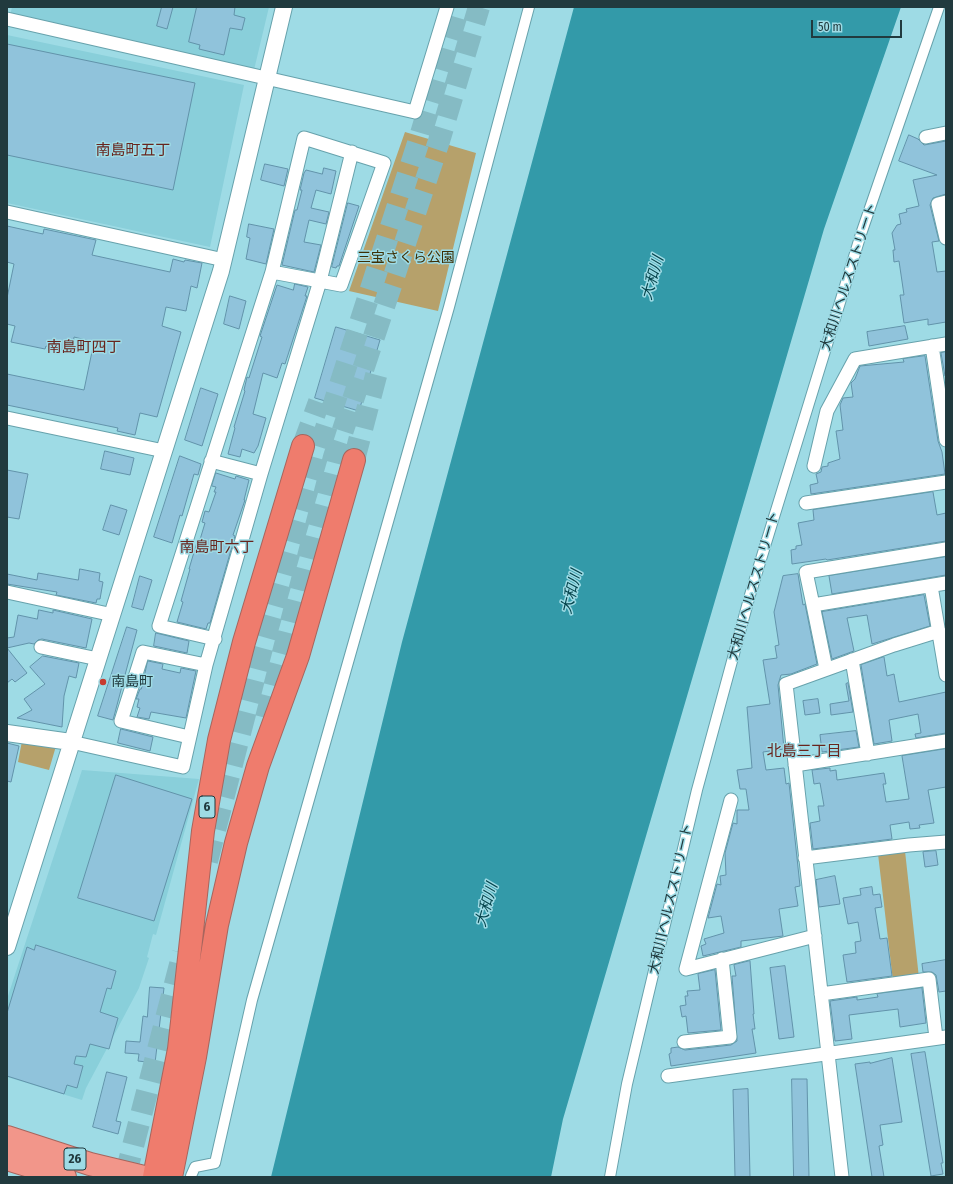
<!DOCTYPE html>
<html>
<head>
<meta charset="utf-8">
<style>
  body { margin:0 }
  #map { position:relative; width:953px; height:1184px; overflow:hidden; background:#9edbe5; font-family:"Fira Sans Condensed",sans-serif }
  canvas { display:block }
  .frame { position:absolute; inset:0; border:8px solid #213a3e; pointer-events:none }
  .scale { position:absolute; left:811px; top:20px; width:91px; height:18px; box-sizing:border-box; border:2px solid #213a3e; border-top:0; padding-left:5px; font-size:12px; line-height:14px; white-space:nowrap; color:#213a3e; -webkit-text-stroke:3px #9edbe5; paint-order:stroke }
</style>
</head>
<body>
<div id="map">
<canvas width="953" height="1184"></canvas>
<div class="frame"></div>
<div class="scale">50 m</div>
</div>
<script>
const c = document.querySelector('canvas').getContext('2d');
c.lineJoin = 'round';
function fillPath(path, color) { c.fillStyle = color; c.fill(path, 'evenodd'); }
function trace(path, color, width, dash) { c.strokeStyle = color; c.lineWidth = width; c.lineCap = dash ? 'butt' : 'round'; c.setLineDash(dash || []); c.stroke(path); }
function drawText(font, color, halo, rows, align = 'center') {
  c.font = font + ' "Fira Sans Condensed","Noto Sans JP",sans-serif'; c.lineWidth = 3; c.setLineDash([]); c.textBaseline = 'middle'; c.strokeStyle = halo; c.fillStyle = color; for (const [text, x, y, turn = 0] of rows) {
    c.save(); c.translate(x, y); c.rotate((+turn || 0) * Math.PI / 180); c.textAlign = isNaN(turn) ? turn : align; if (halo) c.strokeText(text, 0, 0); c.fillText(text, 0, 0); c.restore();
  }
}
fillPath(new Path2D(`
  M12,7H269L254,70L10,16Z
  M7,35L244,85L210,247L7,203Z
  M82,770L199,779L156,935L153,934L147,957L149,958L139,988L86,1088L82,1100L7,1077V999Z`), '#89cfda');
fillPath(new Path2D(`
  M405,132L476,153L438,311L349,291Z
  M22,741L56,746L49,770L18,762Z
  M905,851L919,978L893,981L878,854Z`), '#b6a16b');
fillPath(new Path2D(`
  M574,7H901L824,229L563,1119L551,1177H271L402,642Z`), '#339aa9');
const building = new Path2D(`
  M162,7H173L167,29L157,26Z
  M197,7H235L234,15L245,18L242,30L230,28L224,55L199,49L200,45L189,42Z
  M7,44L195,83L173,190L7,155Z
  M909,135L918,139L924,145L946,141V194L933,198L930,205L939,241L932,242L937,272L946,271V322L928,325V319L904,323L900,295H904L899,261L894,262L893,250H895L892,233L897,225L901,224L899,214L907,212L906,209L919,206L913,180L937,175L899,161Z
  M265,164L288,169L284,186L261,180Z
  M324,168L336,171L331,194L316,190L311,208L329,212L326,224L309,220L304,242L321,245L314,272L282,265L295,210H297L302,190H300L304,173L306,170L322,174Z
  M348,203L359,206L339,266H337L336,268L332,267Z
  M249,224L274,229L266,264L246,259L250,238L247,237Z
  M7,226L43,234L44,229L96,240L92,255L170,272L173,259L184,262L185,260L202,263L197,288L191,286L186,311L166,307L162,326L181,332L157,417L140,413L135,435L117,431L118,428L7,405V374L84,390L94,342L74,337L73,346L64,344L63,350L46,346L45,349L11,342L15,326L7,324V298L14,264L7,262Z
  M295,284L308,287L305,296H307L285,364L282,363L277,378L263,373L253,414L266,418L258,446L254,453L242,449L240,457L228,454L235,428L234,427L245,391L244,390L247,377L249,378L262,337L260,336L277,285L293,290Z
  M230,296L246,301L239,329L224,324Z
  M905,326L908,339L869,346L867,332Z
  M336,327L380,340L359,411L315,398Z
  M946,352V376H945L941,353Z
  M925,356L938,441L942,452L945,474L811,494L810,485L818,483L816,474L821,472L822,467L828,466V463L840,459L836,431L843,430L840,405L843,398L853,397L851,383L855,379L860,366L904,362L903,359Z
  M201,388L218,394L202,446L185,440Z
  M105,451L134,458L130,475L101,469Z
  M180,456L201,464L198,475L194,474L182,516L180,515L172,543L154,537Z
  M7,470L28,474L19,519L7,517Z
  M216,473L235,479L236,476L249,480L244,500H245L233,535L235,536L210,623H208L206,629L177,622L183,602L181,601L190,569H189L197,542L199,543L205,523L202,522L205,511L209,512L216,492H214L216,487L212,486Z
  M933,492L937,515L946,513V541L827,560L826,559L792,564L791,550L796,549V546L802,545L798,523L814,520L813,510Z
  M111,505L127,510L119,535L103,530Z
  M946,557V575L832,594L829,576Z
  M80,569L100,573L99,581L103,582L100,599H97L96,603L56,595L57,592L7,584V574L37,580L38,573L78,580Z
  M798,574L803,605L805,604L817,664L791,674L781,675L778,685L784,749L763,752L766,770L784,768L786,784L789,783L800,886L795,887L798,906L779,909L783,936L741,941V947L703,956L701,946L706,944L704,939L724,933L721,916L708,918L717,884L721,885L720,876L726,875L725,853L733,823L737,824V810H749L746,789H740L737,770L752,768L747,707L770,704L763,660L777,658L775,646L779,645L774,612L783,576Z
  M140,576L152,580L143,610L132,607Z
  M924,595L930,626L872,644L867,615L847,618L854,651L832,659L822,612Z
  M39,610L53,613V610L92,619L86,648L42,639L38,640L34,644L29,643L7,648L27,673L15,682L12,679L7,683V638L14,637L18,615L37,619Z
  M127,627L137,630L113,720L98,716Z
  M156,633L189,641L187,653L154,646Z
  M43,656L79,663L76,678L69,676L64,696L62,727L17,718L32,710L24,699L45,684L30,667Z
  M884,657L887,676L894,674L899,702L946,692V733L916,738L915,734L921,733L918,714L889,720L892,741L874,744L861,665Z
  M148,661L163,664L162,669L180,673L181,668L196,671L186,718L151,712L149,719L137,717L140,708L137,707L139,699H136L140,689H141Z
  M848,683L853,712L831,715L830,704L849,701L846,684Z
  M818,699L820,713L805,715L803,701Z
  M121,729L153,737L150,751L118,743Z
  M856,731L859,747L822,752L820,735Z
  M7,743L19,746L11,782L7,781Z
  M946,749V787L928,790L934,823L919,825L920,828L910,829L909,822L890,825L892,839L813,849L810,823L820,821L818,806H824L820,783L814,784L812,770L830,768V771L836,770L837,780L884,773L886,784H883L886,802L909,799L902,756Z
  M116,775L192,799L154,921L78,898Z
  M936,851L938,865L925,867L923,852Z
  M835,876L840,904L819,907L816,880Z
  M872,887L873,895L880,894L882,907L875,908L880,939L887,938L892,976L847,982L843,955L856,953L855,942L861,941L858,922L848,924L843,898L861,895L860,889Z
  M36,945L116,971L111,989L107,988L100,1012L118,1018L109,1049L90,1044L86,1057L76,1056L74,1064L83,1066L77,1088L67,1085L64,1094L7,1076V1013L27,947L34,950Z
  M946,960V991L939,992L936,975L932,972H923L922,964Z
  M750,961L754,1014H753L755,1029H752L756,1053L671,1066L669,1054L671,1053V1048L678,1047L685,1050L731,1045L737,1041L732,976H736L734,965Z
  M785,966L794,1037L779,1039L770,968Z
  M715,970L721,1030L688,1033L686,1016L682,1017L680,1006L686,1005L685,996H688L687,991L700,990L698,974Z
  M150,987L164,988L155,1063L138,1061L139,1054L125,1053L126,1041L140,1042L143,1016L147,1017Z
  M922,988L926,1023L900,1027L898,1009L849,1015L852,1039L835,1041L830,1001L857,997V1000L878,997L877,994Z
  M925,1052L943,1163H941L943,1174L931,1176L911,1054Z
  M892,1058L902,1122L880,1125L883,1145L879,1146L884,1177H872L855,1064L870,1062V1063Z
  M107,1072L127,1077L116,1121L121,1122L118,1134L93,1127Z
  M792,1079H807L809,1177H794Z
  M748,1089L750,1177H735L733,1090Z`);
fillPath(building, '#90c3db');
trace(building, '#6293aa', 1);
trace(new Path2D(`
  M303,446L319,402
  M354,460L378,368
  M266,718L334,457L439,141L479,7
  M207,861L262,648L318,453L420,137L459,7
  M125,1177L183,953`), '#85bbc4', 22, [22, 11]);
const pedestrian = new Path2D(`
  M191,1176L195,1167L215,1163L252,1000L449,307L529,7
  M610,1177L627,1084L697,790L750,595L861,234L939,7`);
const minor = new Path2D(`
  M7,19L415,112L447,7
  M926,137L946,133
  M946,202L938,204L946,238
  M7,212L224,260
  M932,346L946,440
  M7,418L164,451
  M211,461L261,474
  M814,466L827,411L855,359L946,344
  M806,503L946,482
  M931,586L946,675
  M7,592L113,615
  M813,605L806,572L946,549
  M215,639L159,626L272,272L304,138L384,163L341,285L272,272
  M41,647L98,659
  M852,660L868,754
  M826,669L813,605L946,583
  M189,737L121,721L143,652L206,665
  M71,742L183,767L206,665L261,474L320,281L352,152
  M795,765L946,741
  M731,800L686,969L815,936
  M805,858L909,845L946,842
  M821,994L929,979L936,1038
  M684,1042L730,1037L722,959
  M668,1076L946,1037
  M842,1177L786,684L894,645L939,631`);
const tertiary = new Path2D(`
  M7,733L71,742
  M7,947L221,271L284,7`);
const trunk = new Path2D(`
  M7,1137L90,1164L144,1177
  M7,1159L65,1177`);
const motorway = new Path2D(`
  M154,1177L179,1049L203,831L219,740L244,642L303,446
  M171,1177L195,1057L217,925L236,843L258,766L298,656L354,460`);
trace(pedestrian, '#67a2ac', 12);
trace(minor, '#67a2ac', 15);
trace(tertiary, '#67a2ac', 18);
trace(trunk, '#a7655d', 24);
trace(motorway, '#a7655d', 24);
trace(pedestrian, '#fff', 10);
trace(minor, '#fff', 13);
trace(tertiary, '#fff', 16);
trace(trunk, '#f2968a', 22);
trace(motorway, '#ef7c6d', 22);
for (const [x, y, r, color] of [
  [103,682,4,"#c83b2f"]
]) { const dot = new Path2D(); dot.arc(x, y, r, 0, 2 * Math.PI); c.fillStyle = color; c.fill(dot); trace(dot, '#9edbe5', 1.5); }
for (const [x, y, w] of [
  [207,807,16],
  [75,1159,22]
]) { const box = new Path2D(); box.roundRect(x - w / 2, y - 11, w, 22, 3); c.fillStyle = '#9edbe5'; c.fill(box); trace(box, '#213a3e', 1); }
drawText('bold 13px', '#213a3e', null, [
  ["6",207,807],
  ["26",75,1159]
]);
drawText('14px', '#3d2f05', '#9edbe5', [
  ["三宝さくら公園",406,258]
]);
drawText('14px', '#213a3e', '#9edbe5', [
  ["大和川ヘルスストリート",849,277,-72],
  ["大和川ヘルスストリート",754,586,-74],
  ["大和川ヘルスストリート",671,899,-77]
]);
drawText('14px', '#213a3e', '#9edbe5', [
  ["南島町",111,682]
], 'left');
drawText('15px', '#68241d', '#9edbe5', [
  ["南島町五丁",133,151],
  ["南島町四丁",84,348],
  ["南島町六丁",217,548],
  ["北島三丁目",804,752]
]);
drawText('italic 15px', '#05444c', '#9edbe5', [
  ["大和川",653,278,-74],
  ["大和川",572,592,-76],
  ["大和川",487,905,-74]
]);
</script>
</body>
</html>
